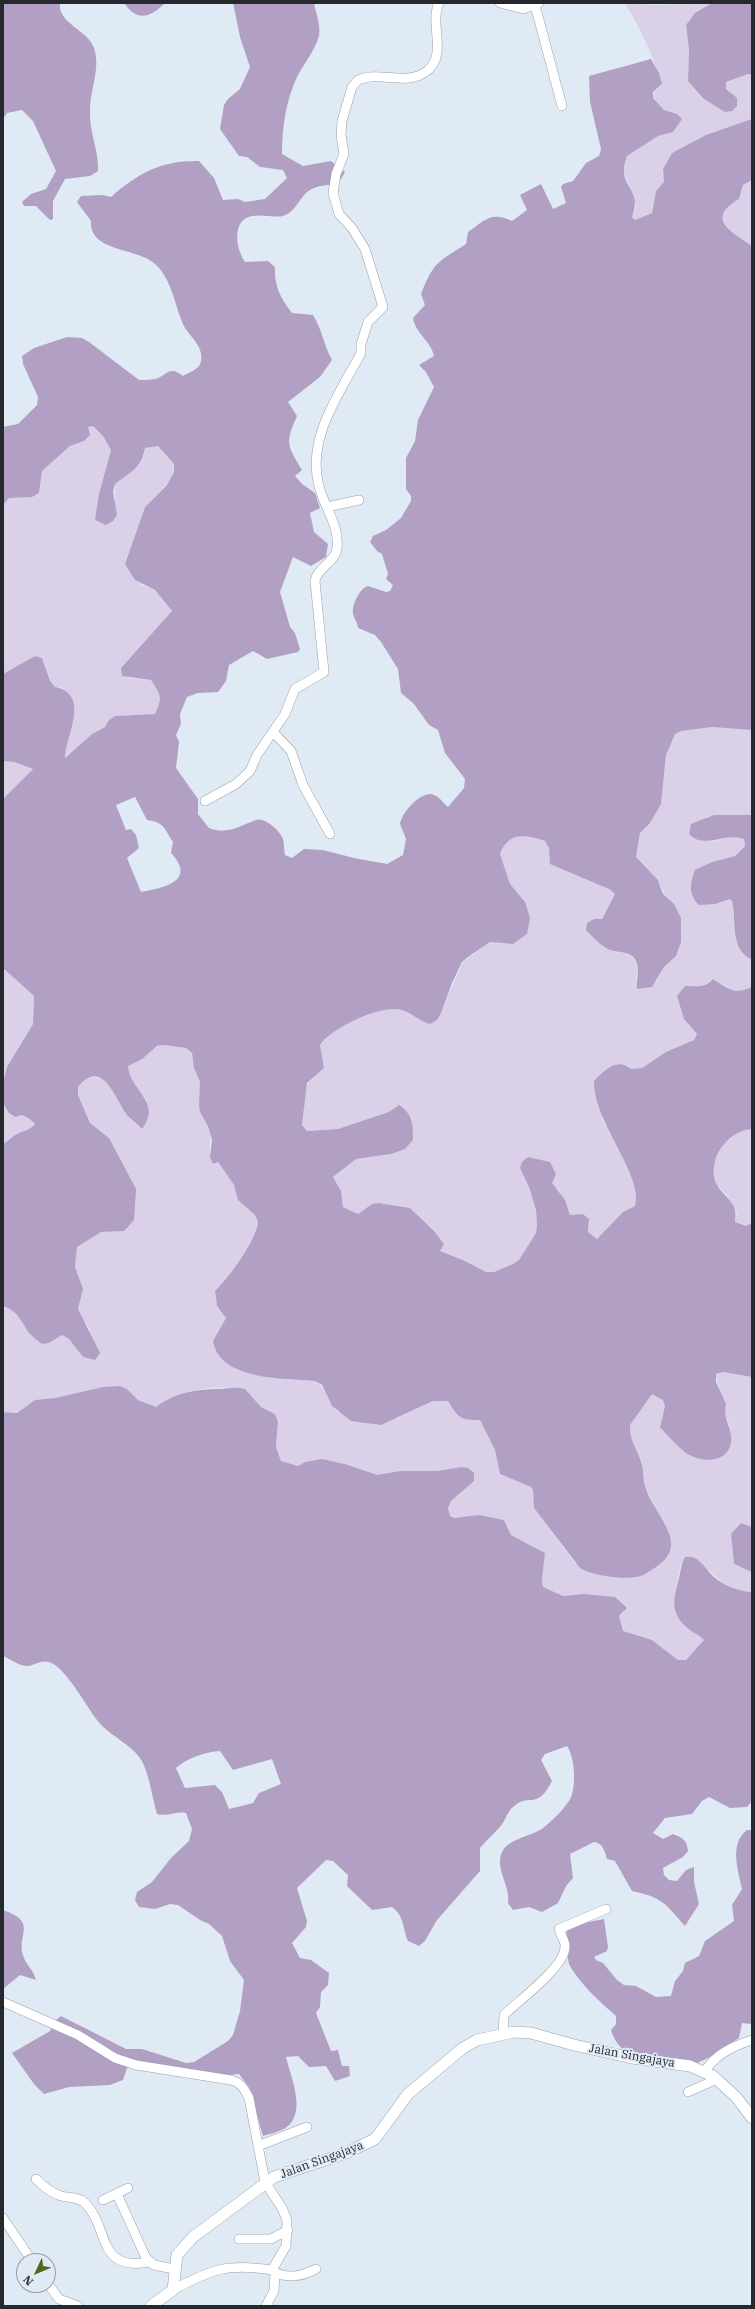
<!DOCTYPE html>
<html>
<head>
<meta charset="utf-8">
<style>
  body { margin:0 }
  #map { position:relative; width:755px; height:2309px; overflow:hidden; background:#e0eaf5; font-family:"IBM Plex Serif",serif }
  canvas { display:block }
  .frame { position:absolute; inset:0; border:4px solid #25292d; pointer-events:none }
  .north { position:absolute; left:16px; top:2253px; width:40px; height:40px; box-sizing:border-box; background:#e0eaf5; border:1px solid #959da5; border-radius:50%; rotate:226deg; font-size:11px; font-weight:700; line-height:16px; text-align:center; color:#25292d }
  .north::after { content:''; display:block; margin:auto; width:14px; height:18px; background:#516817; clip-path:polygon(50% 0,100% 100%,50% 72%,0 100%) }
</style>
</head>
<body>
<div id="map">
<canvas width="755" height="2309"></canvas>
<div class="frame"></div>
<div class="north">N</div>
</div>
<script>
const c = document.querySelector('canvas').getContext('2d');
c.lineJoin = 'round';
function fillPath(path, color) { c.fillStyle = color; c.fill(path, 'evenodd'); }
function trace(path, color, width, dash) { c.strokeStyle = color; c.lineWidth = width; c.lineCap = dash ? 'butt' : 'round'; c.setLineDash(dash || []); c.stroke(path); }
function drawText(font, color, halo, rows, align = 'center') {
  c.font = font + ' "IBM Plex Serif",serif'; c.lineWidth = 4; c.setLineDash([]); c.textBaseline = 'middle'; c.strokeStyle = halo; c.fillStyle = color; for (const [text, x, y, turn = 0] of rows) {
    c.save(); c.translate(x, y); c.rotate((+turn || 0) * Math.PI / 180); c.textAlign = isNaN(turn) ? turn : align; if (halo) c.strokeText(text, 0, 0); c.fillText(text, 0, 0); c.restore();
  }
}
fillPath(new Path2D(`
  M625,3L655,5L712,3L695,13L686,25L689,50L688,81L732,93L726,89V82L748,74L752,75V119L672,153L663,169L664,182L656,191L652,213L635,220L632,218L636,207L624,171L627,156L658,136L673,132L677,114L664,110L653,98L654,92L660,87C659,63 637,24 625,3Z
  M752,180V246C731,230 705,219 739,199L743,185Z
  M93,426L103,436L111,450L99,494L115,500V484L144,456L145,448L158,446L174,464L172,479L145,507L125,564L141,585L155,590L172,611L121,668L129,678L151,680C161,696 163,697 155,714L115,716L109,720L105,727L92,734L64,758L73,723L63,688L55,687L50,681L42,658L35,656L3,674V505L8,498L32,497L39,493L42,471L70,446L84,441L88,427Z
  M712,727L752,730V815L706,817L702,841C707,840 713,842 718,840C729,838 733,835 744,839L745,846L735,856L712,862L715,904L730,899L732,901C736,922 730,949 752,960V987C733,995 729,989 714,979C706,988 697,986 685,986L684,1019L697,1034L694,1040L666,1052L642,1068L631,1069L626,1065L602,1119C613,1140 642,1184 635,1206L623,1212L597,1239L588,1232L589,1219L583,1214L570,1215C561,1184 547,1181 520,1168L529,1187L536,1210L537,1225L536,1233L519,1260L513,1264L494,1272H486L465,1261L440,1251L443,1244L435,1232L410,1208L379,1203L372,1204L358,1214L343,1207L341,1191L333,1177L356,1159L391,1154L399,1106L389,1112L338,1129L307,1131L302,1125C307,1097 298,1086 324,1068L320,1045C331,1028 382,1004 402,1010C412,1013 419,1021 430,1023L437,1020L463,962L490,942L505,944L525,902L510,884L500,854C509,831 526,835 545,841L549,848L615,894L602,919H594L609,949C633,956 640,955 636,982L657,981L664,967L676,956L674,904L668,900L658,880L636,857L640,833L650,823L661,803L666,755L670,740L675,734L681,731Z
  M3,761L14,762L33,769L3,799Z
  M3,968L34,996L33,1024L7,1067L3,1083Z
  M164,1045L186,1048L192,1053L194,1068L200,1082V1112C218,1132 205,1146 213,1164L218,1162L234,1185L238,1200L255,1215L258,1222C256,1241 229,1279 215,1291L217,1306L226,1318L213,1341L235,1369L253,1375L315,1381C326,1388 328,1402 337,1412L396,1419L433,1401H448C459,1419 459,1420 480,1420L495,1450L500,1474L531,1487L533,1490L534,1508L575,1563L668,1531L646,1489L642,1464L631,1442L629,1433L630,1425L652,1393L663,1399L665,1406L660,1427L730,1426L724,1411L716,1374L723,1372L752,1377V1527L741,1523L731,1534L734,1564L752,1572V1592C729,1592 713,1575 699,1560L681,1563C677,1588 665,1612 691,1631C696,1634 699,1635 704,1640L686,1660H678L652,1640L626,1634L623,1631L618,1616L625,1612L583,1594L563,1596L543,1587L542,1580L545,1553L511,1535L504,1520L479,1515L454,1518L450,1516L448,1508L451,1501L474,1481L461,1467L438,1471H400L377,1476L345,1464L322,1459L305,1462L298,1466L281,1461L276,1447L278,1422L275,1414L261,1407L245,1389C216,1385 181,1388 156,1408L138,1400L127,1389L103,1387L55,1398L35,1400L17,1413L3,1412V1306C20,1312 19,1320 29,1332C33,1337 43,1340 49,1343L62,1335L69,1339L83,1357L90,1330L81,1317L78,1309L83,1289L75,1267L77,1247L101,1232L124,1231L120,1160L109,1138L90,1123L78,1095V1087C100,1059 117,1097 128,1115L147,1100L131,1082L128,1066C140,1060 151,1047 164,1045Z
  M3,1103L9,1113L15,1117L22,1115L30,1119L35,1125C29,1131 24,1130 17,1134C12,1137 9,1141 3,1144Z
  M744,1129H752V1223L746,1226L735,1222L737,1214L727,1195L716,1184L714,1177V1163L724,1142Z`), '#dad0e7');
fillPath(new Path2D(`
  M3,3H60C57,23 89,31 94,48C101,69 90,88 90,111C89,132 99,150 98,171L90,176L65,179L53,201V219L50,220L36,206H24L22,202L31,194L46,189L56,171L33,121L22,110L7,113L3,119Z
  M124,3H165C150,18 137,22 124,3Z
  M233,3H314C316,13 321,26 319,36C315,50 304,64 297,77C286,101 282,127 282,154L303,166L331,161L345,172C337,190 326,182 312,189C300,194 297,212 283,216C276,218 262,214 252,216C231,220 236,249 245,262L268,261L275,267C274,286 281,299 292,313L313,315C323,332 323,343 332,360L320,377L288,402L297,416C285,443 287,445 302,470L295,476L302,484L315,493L320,508L310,513L314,532L328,544L326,557L311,566L293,557L280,592L290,627L295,633L300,649L298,652L267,659L253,651L229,665L226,681L218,692L198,693L187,697L180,714L181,724L176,735L179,742L176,768L198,799V814L209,828C228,835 239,826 256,820C265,817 280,831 283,839C284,844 284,850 285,855L292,858L304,849L323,850L354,858L387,864L403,855L406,839L400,824C402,813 417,795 430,794C438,794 443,803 448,807L464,788L465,779L445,753L438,730L429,725L414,704L401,693L398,669L381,642L375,635L358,628C358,623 353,617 353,613C352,604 360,588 368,586L386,592L390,591L393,585L386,579L388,574L382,554L377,551L370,542L373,536L386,530L401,518L411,501V496L406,489V458L415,441L418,420L434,387L426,372L419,365L434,356C431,341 415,333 413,318L425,305L421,294C434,261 438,262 466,244L468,232C485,220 491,211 512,221L527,210L520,195L541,184L553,209L566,203L561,187L563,184L573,181L586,163L599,156L601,149L590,102L589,76L651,59L659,73L662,84L653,92V98L664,110L677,114L682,119L673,132L658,136L627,156C626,160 624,165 624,169C623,188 642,192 632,217L635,220L652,213L656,191L664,182L663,169L672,153L706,135L752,119V180L743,185L739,199C705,219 731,231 752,246V730L712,727L681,731L675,734L666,755L661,804L650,823L640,833L636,857L658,880L663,894L674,904L681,918V942L676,956L664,967L652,987L637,989C636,980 640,969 636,961C632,951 617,953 608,949C599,944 593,937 586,930L587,923L594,919H602L615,894L609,889L550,864L549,848L545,841C526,835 509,831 500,854L510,884L525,902L530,918L527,934L513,944L490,942L468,957L462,962L452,983L441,1013L437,1020L430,1024C419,1021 412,1013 402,1010C382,1004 331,1028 320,1045L324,1068L307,1083L302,1125L307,1131L338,1129L389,1112L399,1105C413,1114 413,1125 413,1140L405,1149L391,1154L356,1159L333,1177L341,1191L343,1207L358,1214L372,1204L379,1203L410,1208L435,1232L444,1244L440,1251L465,1261L486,1272H494L513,1264L519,1260L536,1233L537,1225L536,1210L529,1187L520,1168L522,1162L528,1157L550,1162L556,1174L552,1183L565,1200L570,1215L583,1214L589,1219L588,1232L597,1239L623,1212L635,1206C644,1175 593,1122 594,1081C605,1070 616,1057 631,1069L642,1068L666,1052L694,1040L697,1034L684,1019L677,996L685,986C697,986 706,988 713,979C729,989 733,995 752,987V1129C730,1130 711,1154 714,1176C716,1195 740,1198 735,1222L746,1226L752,1223V1377L723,1372L716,1374V1382L726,1404C722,1417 733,1429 731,1442C728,1464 701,1463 686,1453C677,1446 668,1436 660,1427L665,1406L663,1400L652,1394L630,1425C629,1441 638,1450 642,1465C644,1473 643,1481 646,1489C651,1505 674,1531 671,1547C669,1560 655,1568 645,1574C632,1582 593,1576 580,1568L534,1508L533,1490L531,1487L500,1474L495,1450L480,1420C460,1420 459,1419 448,1401H433L381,1425L351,1421L332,1406L322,1385L315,1381C284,1378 220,1381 213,1341L226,1318L217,1306L215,1291C228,1279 256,1241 258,1222L255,1215L238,1200L234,1185L218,1162L213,1164L210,1157L212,1140L208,1126L200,1112L199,1106L200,1082L194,1068L192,1053L186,1048L164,1045L157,1046L142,1059L128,1066C130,1091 163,1102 142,1129C138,1124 132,1120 128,1116C115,1100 103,1056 78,1087V1095L90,1123L109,1138L136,1189L134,1220L124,1231L101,1232L77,1247L75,1267L83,1289L78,1309L100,1353L95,1360L83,1357L69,1339L62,1335L49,1343L42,1344C38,1341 33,1337 29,1333C21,1321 18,1311 3,1306V1144C9,1141 11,1137 17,1134C24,1130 29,1131 35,1124L30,1119L22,1115L15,1117L9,1113L3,1103V1083L7,1067L33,1024L34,996L3,968V799L33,769L14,762L3,761V674L35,656L42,658L50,681L55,687C91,694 66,736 65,758L92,734L105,727L109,720L115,716L155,714C163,697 161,696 151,680L122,676L121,668L172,611L155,590L135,580L125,564L145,507L167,485L174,472V464L158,446L145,448C142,468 129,473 115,484L113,492L117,515L113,521L106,525L95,520L99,494L111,450L103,436L93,426L88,427L90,435L84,441L70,446L42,471L39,493L32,497L9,498L3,505V427L18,424L37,405L38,397L23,364L22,356L34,348L67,337L82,338L89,342L139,380C144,380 150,380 155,379C169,375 168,365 183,376C190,372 200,369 201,361C204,345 188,336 183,324C174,303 172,279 154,263C137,248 89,252 91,221L77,202L81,196L103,195L111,197C138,173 162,160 199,161L214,178L223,200L238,199L245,202L265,199L287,178L283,170L260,167L247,157L239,156L220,129L224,105L228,99L240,89L250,67L240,37ZM135,797L147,820C164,822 164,828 173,842L171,853C197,881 164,888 141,892L127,858L139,848L136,835L131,829L126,830L116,805Z
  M712,3H752V75L748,74L726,82V89L737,98V106L732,111L725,112L704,99L688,81L689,50L686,25L695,13Z
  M714,815H752V960C729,948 737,923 732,901L730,899L715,904L699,905C688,894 690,883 695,870L712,862L735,856L745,846L744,839C726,832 704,850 689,834L691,824Z
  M120,1386L127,1389L138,1400L156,1407C175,1393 192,1390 215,1389C226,1389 234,1386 245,1389L261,1407L275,1414L278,1422L276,1447L281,1461L298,1466L305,1462L322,1459L345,1464L377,1475L400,1471H438L461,1467L468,1468L474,1473V1481L451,1501L448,1508L450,1516L454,1518L479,1515L504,1520L511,1535L545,1553L542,1580L543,1587L563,1596L583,1594L615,1597L627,1608L619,1616L623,1631L652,1640L678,1660H686L704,1640C699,1635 696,1634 691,1631C669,1614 673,1600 679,1578C681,1570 681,1564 685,1557C700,1555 704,1568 714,1577C723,1585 740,1592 752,1592V1801L747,1807L730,1808L709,1797L702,1801L692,1814L665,1818L653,1833L663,1839L673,1834C683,1838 687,1840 688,1851L683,1857L663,1868L664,1875L669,1880L677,1881L686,1870L694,1867V1882L699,1904L685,1926C664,1902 663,1898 632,1891L615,1861L607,1859C605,1852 603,1843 594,1842L570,1854L573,1878L566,1886L558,1903L542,1912L529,1907L513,1910L508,1903C511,1886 493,1867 503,1850C511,1838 532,1836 543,1828C551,1822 563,1810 569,1801C577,1790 575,1757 567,1746L545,1754L541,1760L552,1781C537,1811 530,1792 513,1807C507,1812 505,1822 499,1828C493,1834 486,1841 480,1848V1871L437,1920L425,1941L419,1946L408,1941C402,1927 405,1917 392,1907L372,1910L347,1886L348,1875L333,1861L326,1860L297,1888L307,1921L306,1927L292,1943L300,1958L311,1960L329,1973L328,1985L321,1992L320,2007L316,2013L331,2051L338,2050L342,2066H349L350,2076L335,2081L326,2066L309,2067L298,2056L286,2057C291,2078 308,2115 284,2129C278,2132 269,2134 263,2136L249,2087L239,2074L218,2076L134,2062L127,2068L123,2080L110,2085L69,2087L44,2094L34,2084L12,2053L50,2031L55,2021L61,2016L126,2049H142L186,2063L194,2062L228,2041L233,2035L240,2011L244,1980L230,1961L222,1936L209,1924L200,1920L178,1905L170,1904L155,1909L139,1907L135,1900L137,1892L152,1882L171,1858L189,1841L192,1829L186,1813C176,1811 168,1817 157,1814C152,1797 150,1777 142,1761C132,1744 109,1736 97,1720C86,1706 65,1666 49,1662C42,1660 35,1664 29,1666C21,1667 10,1659 3,1656V1412L17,1413L35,1400L55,1398L103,1387ZM220,1751L233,1770L272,1759L281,1784L259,1793L253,1803L229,1809L222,1792L215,1785L185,1788L176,1768C187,1758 205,1752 220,1751Z
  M741,1523L752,1527V1572L734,1564L731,1534Z
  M747,1830H752V2024L742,2023L739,2038L708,2058L697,2063L628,2054C621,2049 613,2039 611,2030L616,2024V2016C600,2002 581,1985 570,1966C567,1961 566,1936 567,1930L578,1924L604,1919L608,1947L607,1951L594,1957L596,1960L603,1963L617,1980L624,1985L636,1986L656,1997L671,1996L675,1981L683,1971L685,1963L699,1956L705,1941L734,1921L732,1905L742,1889C738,1870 729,1844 747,1830Z
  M3,1910C38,1922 17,1934 23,1955C25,1964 34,1970 36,1980L20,1975L3,1989Z`), '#b1a0c4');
const minor = new Path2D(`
  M500,3L523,9L539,3
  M535,5L562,106
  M327,507L359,500
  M274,733L291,751L303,785L330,834
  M205,801L236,784L250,771L257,755L285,714L295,689L324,672L315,581C317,568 335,562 337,549C340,526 324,507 319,486C306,438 340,393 361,353V344L368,322L383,307L365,249L352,228L339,214L333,193L336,174L344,154L341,135L342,121L352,87L358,80C380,70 406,87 427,71C448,54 429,24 439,3
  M3,2002L78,2035L115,2058L136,2065L231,2080C242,2083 244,2089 249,2098L265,2182L282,2208L287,2220L286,2246L272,2270C227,2263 212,2269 173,2290
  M503,2035L504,2015C518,2001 565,1967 565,1947C566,1941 560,1935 559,1929L606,1909
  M705,2071C716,2054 733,2046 752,2040
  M688,2092L717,2079
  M258,2146L307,2127
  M36,2179C43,2186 51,2193 61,2196C69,2198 79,2197 85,2203C110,2228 96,2272 149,2262
  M117,2194L146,2258L154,2265L174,2269
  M103,2200L128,2188
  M3,2218L32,2261
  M239,2239H271L288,2230
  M272,2270C285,2280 303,2276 316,2269
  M48,2284L59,2299L78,2306
  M266,2306L274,2291L275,2273`);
const tertiary = new Path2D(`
  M151,2306L173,2290L177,2255L193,2237L274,2177L346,2153L375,2139L408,2094L463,2048L477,2040L514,2032L531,2033L574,2045L632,2058L690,2066L713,2076L736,2097L752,2118`);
trace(minor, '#97a0ab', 10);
trace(tertiary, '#97a0ab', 12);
trace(minor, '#fff', 9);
trace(tertiary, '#fff', 11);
drawText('12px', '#25292d', '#e0eaf5', [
  ["Jalan Singajaya",632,2056,10],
  ["Jalan Singajaya",322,2160,-20]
]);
</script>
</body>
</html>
